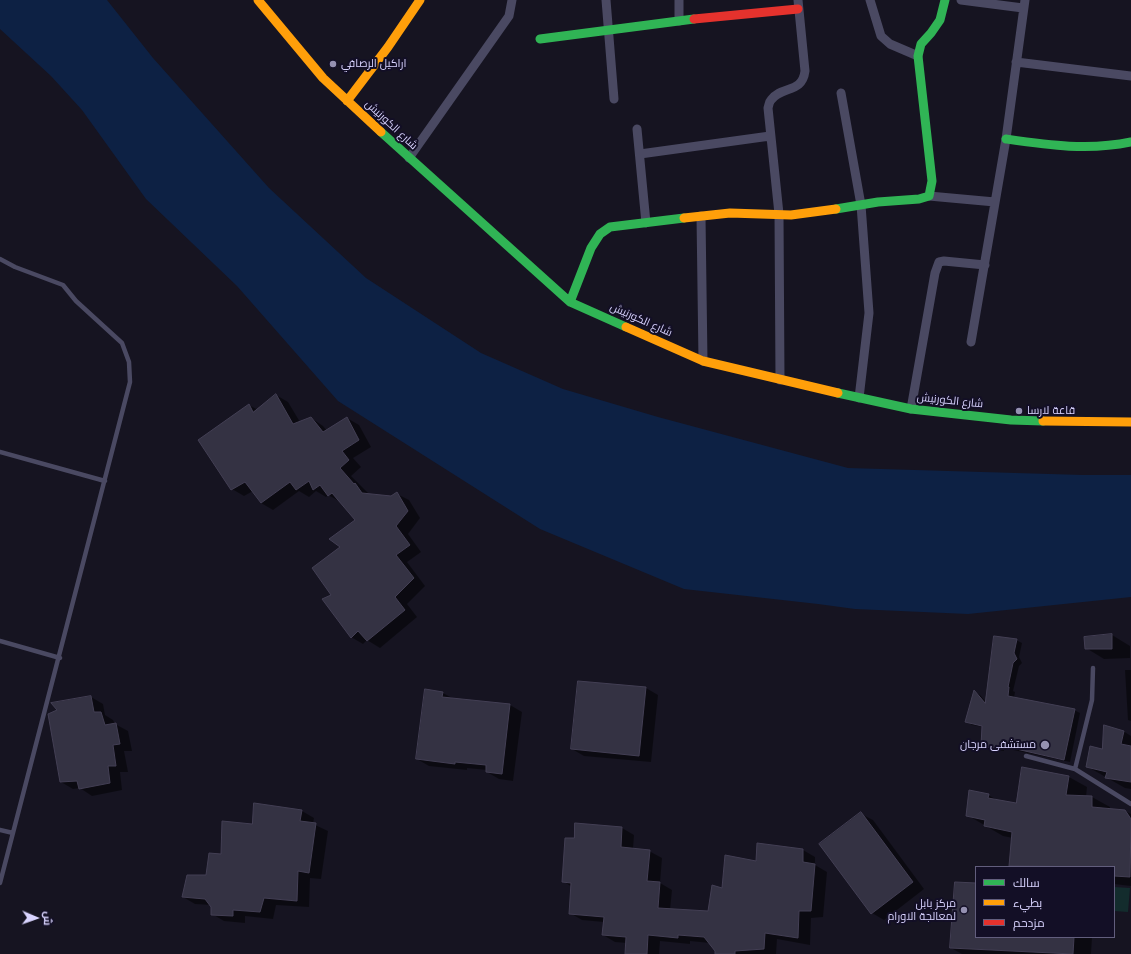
<!DOCTYPE html>
<html>
<head>
<meta charset="utf-8">
<style>
  body { margin:0 }
  #map { position:relative; width:1131px; height:954px; overflow:hidden; background:#161421; font-family:Helvetica,Cairo,sans-serif }
  canvas { display:block }
  .legend { position:absolute; left:975px; top:866px; width:140px; height:72px; box-sizing:border-box; background:#130f26; border:1px solid #625e7d; margin:0; padding:5px 7px; list-style:none; font-size:12px; color:#d9d4ff }
  .legend li { display:flex; align-items:center; gap:8px; height:20px }
  .legend b { width:20px; border:1px solid #625e7d }
  .north { position:absolute; left:16px; top:898px; width:40px; height:40px; -webkit-text-stroke:3px #130f26; paint-order:stroke; rotate:92deg; font-size:11px; font-weight:700; line-height:16px; text-align:center; color:#d9d4ff }
  .north::after { content:''; display:block; margin:auto; width:14px; height:18px; background:#d9d4ff; clip-path:polygon(50% 0,100% 100%,50% 72%,0 100%) }
</style>
</head>
<body>
<div id="map">
<canvas width="1131" height="954"></canvas>
<ul class="legend">
<li><b style="height:5px;background:#30b455"></b>سالك</li>
<li><b style="height:5px;background:#ff9f0a"></b>بطيء</li>
<li><b style="height:5px;background:#e5322d"></b>مزدحم</li>
</ul>
<div class="north">ش</div>
</div>
<script>
const c = document.querySelector('canvas').getContext('2d');
c.lineJoin = 'round';
function fillPath(path, color) { c.fillStyle = color; c.fill(path, 'evenodd'); }
function trace(path, color, width, dash) { c.strokeStyle = color; c.lineWidth = width; c.lineCap = dash ? 'butt' : 'round'; c.setLineDash(dash || []); c.stroke(path); }
function drawText(font, color, halo, rows, align = 'center') {
  c.font = font + ' Helvetica,Cairo,sans-serif'; c.lineWidth = 4; c.setLineDash([]); c.textBaseline = 'middle'; c.strokeStyle = halo; c.fillStyle = color; for (const [text, x, y, turn = 0] of rows) {
    c.save(); c.translate(x, y); c.rotate((+turn || 0) * Math.PI / 180); c.textAlign = isNaN(turn) ? turn : align; if (halo) c.strokeText(text, 0, 0); c.fillText(text, 0, 0); c.restore();
  }
}
fillPath(new Path2D(`
  M1114,887L1130,888L1128,912L1114,911Z`), '#132c2d');
fillPath(new Path2D(`
  M0,0H107L153,58L269,188L366,278L481,353L563,389L658,417L848,468L1083,475H1131V597L968,614L855,609L818,604L684,589L540,529L338,401L237,286L146,199L82,110L51,76L0,29Z`), '#0d2144');
fillPath(new Path2D(`
  M276,395L288,402L300,422L311,418L323,426L327,431L347,418L359,425L371,447L353,458L361,467L351,476L370,495L392,497L397,494L409,500L420,518L408,534L421,552L407,562L425,586L407,604L417,617L380,648L367,640L363,644L351,637L333,595L342,548L357,520L341,502L328,495L326,497L316,491L309,497L299,491L273,510L261,503L253,491L244,496L232,489L249,405L258,410Z
  M1112,635L1130,646V658L1104,659L1086,648Z
  M1016,640L1022,643L1019,657L1022,663L1019,666L1013,691L1015,692L1014,698L1074,710L1080,713L1070,762L1004,748V751L988,749L982,746L983,727L972,725L966,721L975,692L980,695L986,702Z
  M1125,670H1131V721L1128,720Z
  M579,682L646,688L658,695L651,762L584,756L572,749Z
  M443,693L454,699L510,705L522,712L513,781L499,779L487,772V770L467,768V770L429,766L417,759Z
  M91,697L103,704L105,715L113,720L115,724L128,731L132,751H124L128,772H120L122,790L92,796L80,788L73,789L61,782Z
  M1123,731L1131,736V789L1125,788L1088,767L1103,750Z
  M1023,768L1069,777L1087,787L1086,797H1092L1110,807V810L1125,811L1131,814V886L1114,884V867H1012L1010,866L1013,838L1003,836L967,815L988,795L999,801L1017,804Z
  M255,804L302,811L314,818L313,824L328,831L321,879L310,878L309,907L276,905L273,919L245,916V923L224,921L212,914V905L195,904L183,897L207,877L222,855L253,825Z
  M861,814L873,820L924,889L884,920L872,913Z
  M576,824L622,828L634,835L633,849L649,851L662,858L660,883L672,890L670,910L709,912L723,889L757,862L803,850L815,857V865L827,872L823,917L811,918L810,945L777,939L776,954H716V950L710,943L690,941V944L660,941L659,954H626L627,943L615,942L603,935L604,922L582,920L570,913L572,887L563,881L575,839Z
  M976,884V937H1092L1091,954H962L951,948Z`), '#0007');
const building = new Path2D(`
  M276,394L293,424L311,417L323,432L347,417L359,440L342,451L349,460L340,468L354,484L355,483L362,493L391,496L397,492L408,511L396,526L410,545L396,555L414,578L395,597L405,610L367,641L358,631L351,638L322,599L331,595L312,568L340,547L329,539L355,520L332,493L328,496L320,485L313,490L309,481L296,490L290,482L261,503L245,482L231,490L198,440L249,404L253,412Z
  M1112,634V649H1085L1084,637Z
  M994,636L1017,639L1014,653L1017,659L1013,663L1008,687H1009L1008,696L1075,709L1064,760L999,745L998,749L981,746L982,726L965,722L974,690L985,703Z
  M578,681L646,687L639,756L571,749Z
  M425,689L443,692L442,697L510,704L502,774L486,772V765L455,762V764L416,759Z
  M91,696L94,712H101L105,725L116,723L120,744L113,745L116,766H108L110,783L79,789L77,781L60,782L48,714L57,710L51,703Z
  M1104,725L1124,731L1121,744L1131,746V782L1105,778L1107,772L1086,767L1090,746L1102,749Z
  M1022,767L1069,776L1066,795L1092,796V807L1125,810L1131,819L1130,877L1114,876V867L1009,866L1012,832L984,826L985,820L966,816L969,790L989,794L988,798L1016,803Z
  M254,803L302,810L300,821L316,823L309,873L298,871L297,901L264,898L260,912L233,910V916L211,915V907L205,899L182,897L187,875H206L209,853L221,854L222,821L252,824Z
  M861,812L913,882L871,914L819,844Z
  M575,823L622,827L621,847L650,850L647,881L660,882L658,908L708,911L712,885L722,888L725,855L756,861L757,843L803,849V862L815,864L811,911H799L798,938L765,933L764,949L735,951V954H715V951L704,937L678,935V938L648,935L647,954H625L626,937L602,935L604,917L569,914L571,883L562,882L565,838H574Z
  M955,882L976,883V937H1074L1073,954L950,948Z`);
fillPath(building, '#343243');
trace(building, '#433f54', 1);
trace(new Path2D(`
  M0,259L15,267L63,285L76,301L122,343L129,362L130,382L0,883
  M0,452L105,481
  M0,641L60,658
  M1026,756L1075,769L1131,804
  M1075,769L1092,700L1093,668
  M0,830L13,833`), '#4a4962', 4.5);
trace(new Path2D(`
  M606,0L614,99
  M679,0V21
  M870,0L881,36L890,44L918,56
  M961,0L1023,8
  M1016,62L1131,76
  M841,93L861,205L869,313L859,398
  M637,129L646,223
  M640,154L770,136
  M409,158L509,16L512,0
  M929,196L995,202
  M701,216L703,361
  M971,342L1006,139L1025,0
  M780,380L779,214L768,108C769,105 769,102 771,100C782,85 802,94 805,71L798,0
  M911,409L935,273L939,262L944,261L985,265`), '#4a4962', 9);
trace(new Path2D(`
  M540,39L694,19
  M381,132L570,302L626,327
  M1006,139C1048,145 1089,151 1131,142
  M836,209L878,202L919,199L929,196L932,181L918,56L921,44L931,33L940,20L945,0
  M570,302L591,248L600,234L610,227L684,218
  M838,393L911,409L1011,420L1043,421`), '#30b455', 9);
trace(new Path2D(`
  M258,0L323,78L381,132
  M347,101L388,47L420,0
  M684,218L730,213L791,215L836,209
  M626,327L703,361L838,393
  M1043,421L1131,422`), '#ff9f0a', 9);
trace(new Path2D(`
  M694,19L798,9`), '#e5322d', 9);
for (const [x, y, r, color] of [
  [333,64,4,"#9591b1"],
  [1019,411,4,"#9591b1"],
  [1045,745,5,"#9591b1"],
  [964,910,4,"#9591b1"]
]) { const dot = new Path2D(); dot.arc(x, y, r, 0, 2 * Math.PI); c.fillStyle = color; c.fill(dot); trace(dot, '#130f26', 1.5); }
drawText('11px', '#d9d4ff', '#130f26', [
  ["اراكيل الرصافي",341,64],
  ["قاعة لارسا",1027,411],
  ["مستشفى مرجان",1036,745,"right"],
  ["مركز بابل",956,904,"right"],
  ["لمعالجة الاورام",956,917,"right"]
], 'left');
drawText('11px', '#d9d4ff', '#130f26', [
  ["شارع الكورنيش",391,125,43],
  ["شارع الكورنيش",641,320,24],
  ["شارع الكورنيش",950,401,6]
]);
</script>
</body>
</html>
